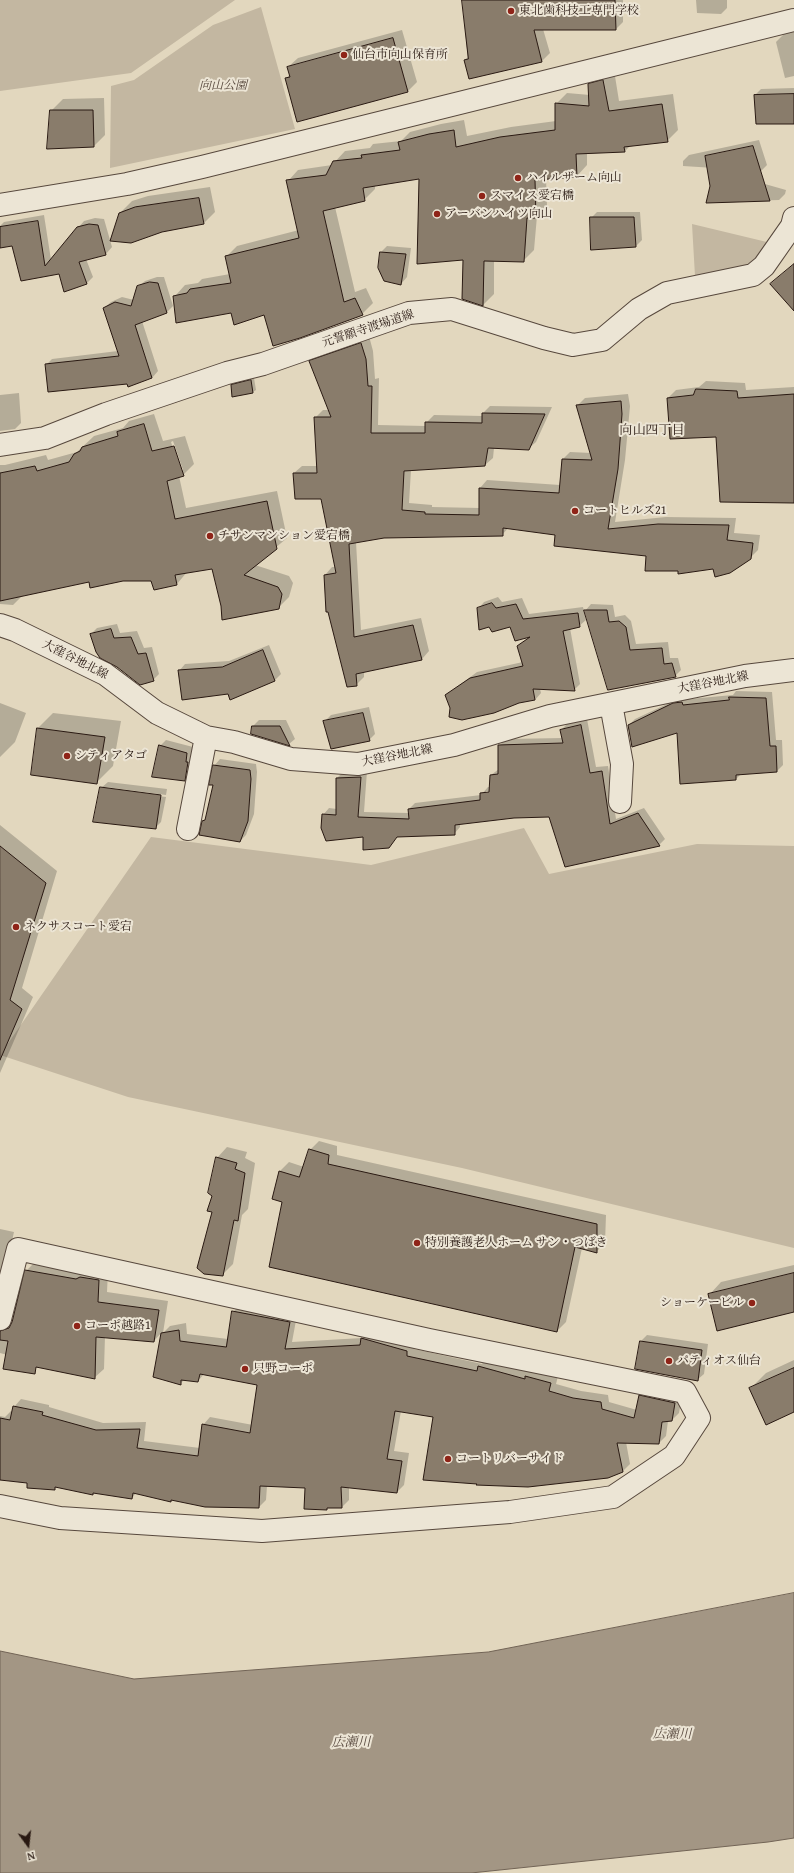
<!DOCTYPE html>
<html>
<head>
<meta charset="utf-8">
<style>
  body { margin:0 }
  #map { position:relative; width:794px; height:1873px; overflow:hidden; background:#e2d7be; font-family:"Gentium Book Plus",serif }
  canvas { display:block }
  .north { position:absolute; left:8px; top:1825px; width:40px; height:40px; -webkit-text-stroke:3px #ece5d5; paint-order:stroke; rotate:165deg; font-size:11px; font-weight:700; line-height:16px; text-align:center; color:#291912 }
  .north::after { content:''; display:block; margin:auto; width:14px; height:18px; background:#291912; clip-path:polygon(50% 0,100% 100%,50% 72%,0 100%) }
</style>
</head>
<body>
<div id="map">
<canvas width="794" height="1873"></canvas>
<div class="north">N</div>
</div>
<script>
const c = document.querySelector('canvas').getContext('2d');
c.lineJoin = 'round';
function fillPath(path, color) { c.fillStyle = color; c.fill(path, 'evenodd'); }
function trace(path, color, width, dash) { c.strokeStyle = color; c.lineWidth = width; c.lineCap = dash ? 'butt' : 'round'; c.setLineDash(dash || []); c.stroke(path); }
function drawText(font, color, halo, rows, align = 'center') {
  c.font = font + ' "Gentium Book Plus","Noto Serif JP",serif'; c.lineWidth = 4; c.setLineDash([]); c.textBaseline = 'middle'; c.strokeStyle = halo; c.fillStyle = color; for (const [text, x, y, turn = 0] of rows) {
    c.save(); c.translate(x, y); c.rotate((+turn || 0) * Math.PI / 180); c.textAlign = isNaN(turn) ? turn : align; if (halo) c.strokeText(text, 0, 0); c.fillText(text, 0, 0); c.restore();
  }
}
fillPath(new Path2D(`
  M0,0H235L131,73L0,91Z
  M261,7L295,129L110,168L111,86L134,80L213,25Z
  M692,224L771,243L760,257L742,267L695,276Z
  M524,828L549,874L697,844L794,846V1248L462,1168L128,1097L0,1055L151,837L371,865Z`), '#c3b7a1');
const water = new Path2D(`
  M794,1593V1838L768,1842L471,1873H0V1651L134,1679L488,1652Z`);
fillPath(water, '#a39684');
trace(water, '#726456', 1);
fillPath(new Path2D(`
  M463,0H623V22L616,29H543L550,53L542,61L470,78L465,60L469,56Z
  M696,0H727V8L721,14L697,13Z
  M792,26H794V76L785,78L776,42Z
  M402,30L417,82L408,91L286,79L290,74L288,67L298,58Z
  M614,70L619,101L673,94L678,130L667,141L631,145L625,151L587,152V165L577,176L546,178L547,206L537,216L534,250L523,261L494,260V294L483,305L463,298L464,259L420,178L375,185V189L364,200L335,207L355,292L366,288L373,303L362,314H265L232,312L175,296L185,285L198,283L202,279L230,274L226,257L237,246L299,230L288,181L298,170L332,165L345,151L370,148L373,144L401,141L410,132L441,124L464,120L467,136L511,127L556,121V104L567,93L590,95L589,84L600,73Z
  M794,88V123L755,95L761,89Z
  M104,98L105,135L94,146L51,111L63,99Z
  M759,140L767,165L761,171L683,166V161L689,155Z
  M719,171L786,190L785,194L779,200L707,202Z
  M210,187L215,212L204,223L120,213L132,201L148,196Z
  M597,212H640L642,240L636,246L591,218Z
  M44,215L51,260L84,221L95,218L104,219L112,247L106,254L86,259L93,277L87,283L60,273L22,279L13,245L0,238V226L4,222Z
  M387,246L411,248L407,277L401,284L381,252Z
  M157,277H164L173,306L167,312L142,321L158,371L152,378L128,383L46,365L52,359L118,351L104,308L111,302L122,297L134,300L138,287L145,281Z
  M369,336L373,351L375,379L379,378L378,425L426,426V423L434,415L483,416V413L490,406L552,407L536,442L528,449L494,448L493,458L485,465L411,470L409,503L432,505V507L480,508V488L487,480L560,485L562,460L570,452L591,453L577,406L585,398L628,394L630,406L625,460L615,522L666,517L736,518L734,533L760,535L758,550L750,558L714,568L679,570L647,555L556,534L509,527L502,535L383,537L356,542L361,630L421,618L429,651L422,659L364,671V677L356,685L325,575L332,567H336L322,498L294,473L302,466H318L315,418L323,410H330L310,361L318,354Z
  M254,378L256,390L253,392L233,395L232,385L235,382Z
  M706,381L745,383L746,390L794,387V502L717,436L668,398L676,390L699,387Z
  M19,393L21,423L15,429L0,431V395Z
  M154,414L163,441L185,436L194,464L183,475L179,476L186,508L277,491L287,538L255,565L289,576L293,583L289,597L278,608L222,606L213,568L187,572L177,584L152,580L89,581L23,595L13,605L0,604V465H5L46,455L48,460L77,452L94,436L123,428L129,421ZM173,441L183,470H180L171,442Z
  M498,597L502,602L522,598L529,614L583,607L586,620L579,626L570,628L580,684L574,690L540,689L541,693L535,700L448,694L477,672L523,662L518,647L530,636L478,609L484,602Z
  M591,604L613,605L615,617L625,615L631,621L636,644L668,642L670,658H678L681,670L675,676L609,689L585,611Z
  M117,624L120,633L137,631L144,648L152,647L159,674L153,680L91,634L97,628Z
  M269,645L281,674L275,680L231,699L228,693L179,671L185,664L229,661Z
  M736,691L772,692L776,740H782L783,765L777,771L741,774L736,779L678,732L629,725L635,719L680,698L688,696L689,699L733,695Z
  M0,703L26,713L15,742L0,757Z
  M369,707L375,734L369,740L325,721L331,715Z
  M53,713L121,721L113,766L96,783L37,729Z
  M587,719L596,767L608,766L616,819L644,808L665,839L659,845L566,866L549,816L514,817L460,823V827L454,834L398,836L388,847L323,815L329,808L337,809V778L343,772L367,771L364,812L409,813V809L415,803L481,795L488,787H491V775L499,769V746L506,739L563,738L561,730L567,724ZM486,791H494L486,794Z
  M259,720H286L295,739L289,744L252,733L253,726Z
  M166,740L193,747L190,774L184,780L160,746Z
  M220,759L256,764L257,772L254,814L246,835L240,841L203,822L207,818L214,784V766Z
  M108,782L167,789L166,795L105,787V789L166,797L161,822L155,828L101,788Z
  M0,825L57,871L22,988L33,997L0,1073Z
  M319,1141L337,1146V1155L606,1215L605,1243L596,1252L582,1248L566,1322L557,1331L283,1202L280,1171L289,1162L304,1167L310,1150Z
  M227,1147L247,1152L245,1158L255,1163L248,1209L242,1215L233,1264L222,1275L213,1212L214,1195L217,1158Z
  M0,1229L14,1232L0,1293Z
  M36,1261L108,1271L107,1292L168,1301L163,1333L170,1326L186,1323L187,1334L228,1339L233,1312L241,1304L297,1315L292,1342L362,1338L369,1331L414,1343V1349L482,1364L486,1359L558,1376L556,1384L581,1391L608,1395L609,1402L637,1410L640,1396L647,1388L682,1396L679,1413L672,1420L668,1421L666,1436L659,1443L626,1442L630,1464L622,1472L434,1416L401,1411L394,1451L409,1453L404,1485L397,1492L349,1486V1500L342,1507L306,1487L267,1486L266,1500L259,1507L173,1499L171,1501L136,1493L132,1498L94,1492L93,1493L56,1486L54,1489L29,1482L0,1479V1416L5,1417L11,1411L13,1412L14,1407L21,1399L49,1405V1407L103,1423L146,1422L144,1441L200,1448L203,1425L210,1417L253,1425L259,1385L204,1374L198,1381L185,1379L180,1384L154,1376L162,1332L154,1341L105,1336L104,1369L94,1378L0,1353V1318L6,1322H13L26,1271Z
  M794,1265V1311L710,1294L721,1282Z
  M647,1335L708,1344L704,1374L697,1380L641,1341Z
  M794,1360V1411L750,1389L766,1373Z`), '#0003');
const building = new Path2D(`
  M462,0H615L616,30H534L542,62L469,79L464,60L468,59Z
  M393,38L408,92L297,122L285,78L290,77L287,67Z
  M603,80L609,111L662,104L668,142L624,147L625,152L576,154L577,177L535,180L536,218H527L524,262L484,261L483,306L462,299L463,260L417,264L419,179L363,188L365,201L323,211L344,302L355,298L363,315L300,338L273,346L264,315L234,325L231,313L176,323L173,296L187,293L190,289L231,283L225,256L299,238L286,180L326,175L333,161L362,158L361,155L400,150L398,142L429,134L454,130L456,147L500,137L555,130V103L589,106L588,84Z
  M794,94V124H756L754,95Z
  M50,110H93L94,147L47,149Z
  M753,146L770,201L706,203L710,186L705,156Z
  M199,198L204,224L162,232L131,243L110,241L119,213L135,207Z
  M590,217H634L636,247L591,250Z
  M38,221L45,266L77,227L89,224L98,225L106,255L79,262L87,284L64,292L59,274L21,281L12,246L0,248V227Z
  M380,252L406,254L401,285L384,281L378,268Z
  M794,264V311L770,284Z
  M150,282L158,283L167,313L135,325L152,378L128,387L127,384L48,392L45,364L119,356L103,308L115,302L131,306L137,286Z
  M361,343L366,359L368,386H372L371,433H425V422L482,423V413L545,414L529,450L488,448L485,466L404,471L402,510L425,512V514L479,515V488L559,493L562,459L592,460L576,405L621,401L622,414L618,469L608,529L658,524L729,525L727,540L753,543L751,559L730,573L715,577L713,569L678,574V571H645L646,556L554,546L555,535L503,528V536L384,538L349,544L354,637L413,625L422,660L356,674L357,686L347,687L328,612H326L324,575L336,573L321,499H295L293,473H317L314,417H331L309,361Z
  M251,380L253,393L232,397L231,385Z
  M696,389L737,391L738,398L794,394V503L720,502L716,437L670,439L667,398L693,395Z
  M144,424L152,451L174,446L184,476L167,481L175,519L267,501L277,549L244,575L278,587L282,594L279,609L222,620L221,606L212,569L175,575L177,585L154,590L151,581H123L90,588L89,582L0,601V473L35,466L37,471L69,462L74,454L80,451L82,447L118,436L117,432Z
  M492,603L496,608L516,604L523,619L578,613L580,627L563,631L575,691L533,689L535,700L519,703L494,713L462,720L449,717L450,708L445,695L470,678L523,666L517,646L530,637L515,641L510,627L492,632L489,627L479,630L477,608Z
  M584,610H607L609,622L619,621L626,627L630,650L662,648L664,664L672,663L676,677L608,690Z
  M111,629L114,638L131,637L138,654L146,653L154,681L140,685L117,667L100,658L96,652L90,634Z
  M263,650L275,681L230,700L228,694L182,700L178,670L222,667Z
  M729,697L766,698L770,746H776L777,772L736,775V780L680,784L677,733L632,747L628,725L673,703L682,702L683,705L729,700Z
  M363,713L370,741L331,749L323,721Z
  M581,725L590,773L602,771L610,824L638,813L660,846L565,867L549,817L514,818L455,825V835L397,837L389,848L363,850V837L326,841L321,828L322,814L336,815V778L361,777L358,817L409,819L408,809L480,800V793L489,792L490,775L498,774V745L563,743L560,730Z
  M252,726H280L290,746L251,734Z
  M37,728L105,737L97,784L31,775Z
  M159,745L187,753L186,762H188L185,781L152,777Z
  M213,765L250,770L251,779L248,821L240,842L199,835L202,821L205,820L213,785H209Z
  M100,787L161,795L156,829L93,822Z
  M0,846L46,883L10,1000L22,1009L0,1060Z
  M309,1149L329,1155L328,1164L597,1224V1253L575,1247L557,1332L269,1267L282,1202L272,1199L279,1171L299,1177Z
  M216,1157L237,1163L235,1169L245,1173L238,1221L234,1220L223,1276L204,1274L197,1268L212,1212L207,1211L212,1196L208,1193Z
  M25,1270L76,1279L80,1277L99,1280L98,1302L159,1310L154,1342L96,1337L95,1379L36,1367L35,1374L3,1369L8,1341L0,1340V1331L9,1328L12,1322Z
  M794,1273V1312L717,1331L708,1294Z
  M232,1311L290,1322L285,1349L360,1345L361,1338L407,1351V1356L477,1371L478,1366L525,1379V1376L551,1383L549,1391L573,1398L601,1402L602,1409L634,1418L639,1395L675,1403L672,1421L662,1422L659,1444L617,1443L623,1472L608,1478L528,1487L476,1485L477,1484L423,1480L433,1417L395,1411L387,1459L402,1461L397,1493L341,1487L342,1508H327V1510L304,1509L305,1488L260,1486L259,1508L205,1507L171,1500V1502L133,1493L132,1499L93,1493V1495L55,1487V1490L27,1488V1483L0,1480V1418L10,1420L13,1406L43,1412L42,1415L96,1430L140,1429L137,1448L198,1456L202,1424L250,1433L257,1385L200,1374L198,1382L181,1380V1385L153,1377L161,1333L179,1330L180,1341L226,1347Z
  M640,1341L702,1350L698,1381L635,1369Z
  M794,1368V1412L766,1425L749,1388Z`);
fillPath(building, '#897c6b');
trace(building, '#291912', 1);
const minor = new Path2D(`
  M0,445L45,438L106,414L227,373L263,364L409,313L452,309L544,338L573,345L602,340L639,309L667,293L753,275L764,266L792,226L794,218
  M0,625L15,630L105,674L157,713L206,737L234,742L291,759L358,764L454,745L550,716L745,676L794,670
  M611,704L622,764L620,802
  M188,829L206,737
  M0,1319L18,1249L429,1340L685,1392L699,1418L674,1456L613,1497L510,1512L262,1531L60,1518L0,1506`);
const tertiary = new Path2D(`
  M0,205L127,184L202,167L794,20`);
trace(minor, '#57483d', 24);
trace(tertiary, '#57483d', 24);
trace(minor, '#ece5d5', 22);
trace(tertiary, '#ece5d5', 22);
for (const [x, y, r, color] of [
  [511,11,4,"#8f2418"],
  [344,55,4,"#8f2418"],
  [518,178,4,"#8f2418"],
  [482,196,4,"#8f2418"],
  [437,214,4,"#8f2418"],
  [575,511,4,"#8f2418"],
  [210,536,4,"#8f2418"],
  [67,756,4,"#8f2418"],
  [16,927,4,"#8f2418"],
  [417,1243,4,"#8f2418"],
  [752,1303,4,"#8f2418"],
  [77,1326,4,"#8f2418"],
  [669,1361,4,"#8f2418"],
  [245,1369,4,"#8f2418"],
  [448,1459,4,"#8f2418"]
]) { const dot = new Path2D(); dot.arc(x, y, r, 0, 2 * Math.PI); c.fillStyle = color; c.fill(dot); trace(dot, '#ece5d5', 1.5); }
drawText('12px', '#291912', '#ece5d5', [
  ["東北歯科技工専門学校",519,11],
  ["仙台市向山保育所",352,55],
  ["ハイルザーム向山",526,178],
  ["スマイス愛宕橋",490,196],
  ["アーバンハイツ向山",445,214],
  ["コートヒルズ21",583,511],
  ["チサンマンション愛宕橋",218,536],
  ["シティアタゴ",75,756],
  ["ネクサスコート愛宕",24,927],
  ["特別養護老人ホーム サン・つばき",425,1243],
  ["ショーケービル",744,1303,"right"],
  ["コーポ越路1",85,1326],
  ["パティオス仙台",677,1361],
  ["只野コーポ",253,1369],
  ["コートリバーサイド",456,1459]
], 'left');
drawText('italic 12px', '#57483d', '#ece5d5', [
  ["向山公園",223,86]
]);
drawText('12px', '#291912', '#ece5d5', [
  ["元誓願寺渡場道線",368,329,-18],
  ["大窪谷地北線",75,660,27],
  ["大窪谷地北線",713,683,-11],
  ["大窪谷地北線",397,756,-11]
]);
drawText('13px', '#291912', '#ece5d5', [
  ["向山四丁目",652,431]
]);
drawText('italic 13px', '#5a4b40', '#ece5d5', [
  ["広瀬川",672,1735],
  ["広瀬川",351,1743,-1]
]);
</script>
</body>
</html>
